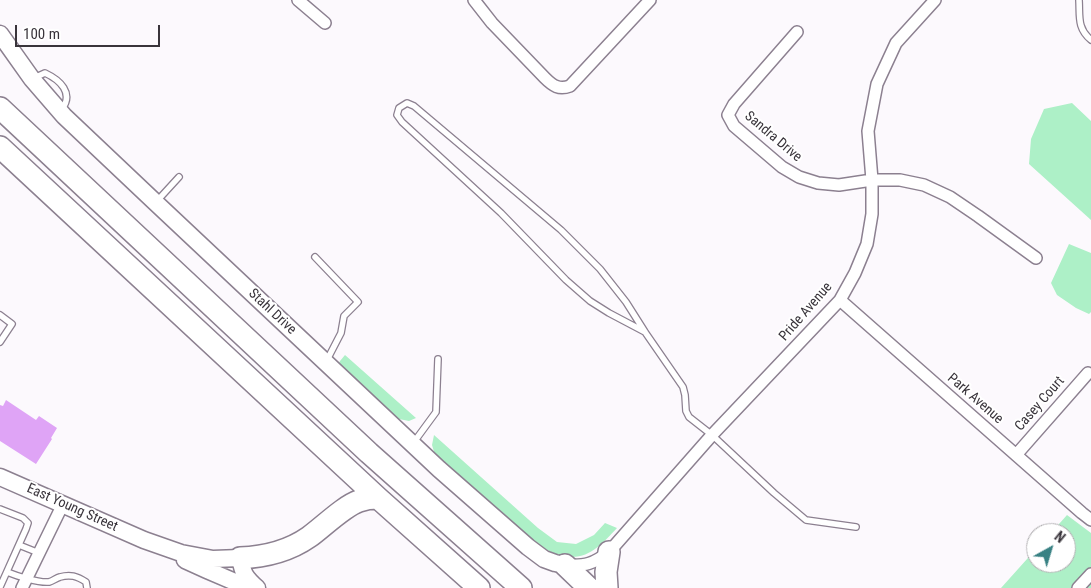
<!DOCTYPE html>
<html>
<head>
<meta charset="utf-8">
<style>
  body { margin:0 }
  #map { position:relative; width:1091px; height:588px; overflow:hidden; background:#fcf9fd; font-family:"Roboto Condensed",sans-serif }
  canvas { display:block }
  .north { position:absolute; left:1026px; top:523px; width:50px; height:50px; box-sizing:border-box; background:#fff; border:1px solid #b0aeb1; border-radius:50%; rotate:39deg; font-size:14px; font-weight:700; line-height:20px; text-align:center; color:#39343b }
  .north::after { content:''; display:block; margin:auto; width:18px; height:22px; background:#388183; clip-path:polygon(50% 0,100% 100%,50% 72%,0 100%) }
  .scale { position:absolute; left:15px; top:25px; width:145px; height:22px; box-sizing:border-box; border:2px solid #39343b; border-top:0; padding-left:6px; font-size:15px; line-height:18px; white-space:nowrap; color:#39343b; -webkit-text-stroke:4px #fff; paint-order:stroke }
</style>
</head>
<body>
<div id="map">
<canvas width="1091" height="588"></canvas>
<div class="north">N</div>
<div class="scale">100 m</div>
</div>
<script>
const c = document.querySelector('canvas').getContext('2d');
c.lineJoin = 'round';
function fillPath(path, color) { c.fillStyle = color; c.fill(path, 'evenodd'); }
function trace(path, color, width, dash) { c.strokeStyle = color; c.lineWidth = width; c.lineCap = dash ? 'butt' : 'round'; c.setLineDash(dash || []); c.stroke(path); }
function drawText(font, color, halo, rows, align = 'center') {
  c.font = font + ' "Roboto Condensed",sans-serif'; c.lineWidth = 4; c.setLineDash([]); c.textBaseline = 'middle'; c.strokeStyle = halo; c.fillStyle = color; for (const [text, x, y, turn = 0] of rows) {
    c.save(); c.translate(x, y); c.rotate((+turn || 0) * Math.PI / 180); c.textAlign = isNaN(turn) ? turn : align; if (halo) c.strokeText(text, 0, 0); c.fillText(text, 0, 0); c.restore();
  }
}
fillPath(new Path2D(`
  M1072,103L1091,121V220L1029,164L1031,139L1044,109Z
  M1069,244L1091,253V312L1089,314L1076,308L1057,295L1051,283Z
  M345,355L416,418L409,421L399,419L337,367L340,361Z
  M434,435L538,528L557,542L576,544L594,535L605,523L617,528C601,545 586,563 560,555C553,554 547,549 541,547L435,455L432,445Z
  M1067,515L1091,533V588H1001L1036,549V563H1066V533H1051Z`), '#adf0c7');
fillPath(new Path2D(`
  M6,400L36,420L39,416L57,428L51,438L52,439L36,464L0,441V405L3,406Z`), '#dfa4f6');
const lane = new Path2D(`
  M1079,0C1080,17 1077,28 1091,40
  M34,78L45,73C60,80 74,93 62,109
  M157,201L179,177
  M315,257L358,302L344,316L341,333L327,360
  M0,315L12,324L0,342
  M645,332L609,313L590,301L566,280L501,213L402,122L397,115L399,108L407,103L414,106L561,230L600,269L626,302L645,332L683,387L685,395L686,411L689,417L712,435L774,493L806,520L856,527
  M414,442L436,412L438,359
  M0,509L23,518L28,523L26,529L0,587
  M19,545L39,553
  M7,572C17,576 38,583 49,582C53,581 56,578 60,577C70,574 77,576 86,582L87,588`);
const street = new Path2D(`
  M298,0L325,23
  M474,0L492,23L545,78C553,86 559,90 570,86L650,0
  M797,32L734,104L728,115L734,126L782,167L799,177L818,183L839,185L872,180H900L924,185L950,197L978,216L1036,258
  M840,300L1082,513L1091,520
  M1016,455L1088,373
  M566,565C586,566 593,564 609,552L712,435L840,300L855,273L867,244L872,214V180L868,131L877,84L896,43L935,0
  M22,588L63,504
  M1078,588L1091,574`);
const secondary = new Path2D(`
  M0,34L32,79L64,116L156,203L439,469L528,547L544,559L555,563L565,565
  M0,477L144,540L181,553L213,559L240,558C243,574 245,577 257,588
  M185,560L207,570L249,588`);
const highway = new Path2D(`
  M0,108L369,453L521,588
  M0,147L378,498L479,588
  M240,558C264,557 289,551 309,537C323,527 344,506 359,501C365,499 372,498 378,498
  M565,565L589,588
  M607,588L606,572L609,552`);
trace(lane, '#8c8090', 8);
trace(street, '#8c8090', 14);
trace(secondary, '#8c8090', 19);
trace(highway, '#8c8090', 24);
trace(lane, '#fff', 5.5);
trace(street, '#fff', 11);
trace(secondary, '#fff', 16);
trace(highway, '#fff', 21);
drawText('14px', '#39343b', '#fff', [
  ["Sandra Drive",773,137,40],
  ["Stahl Drive",272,312,43],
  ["Pride Avenue",806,312,-49],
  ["Park Avenue",975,399,41],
  ["Casey Court",1040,404,-49],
  ["East Young Street",72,508,24]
]);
</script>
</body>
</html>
